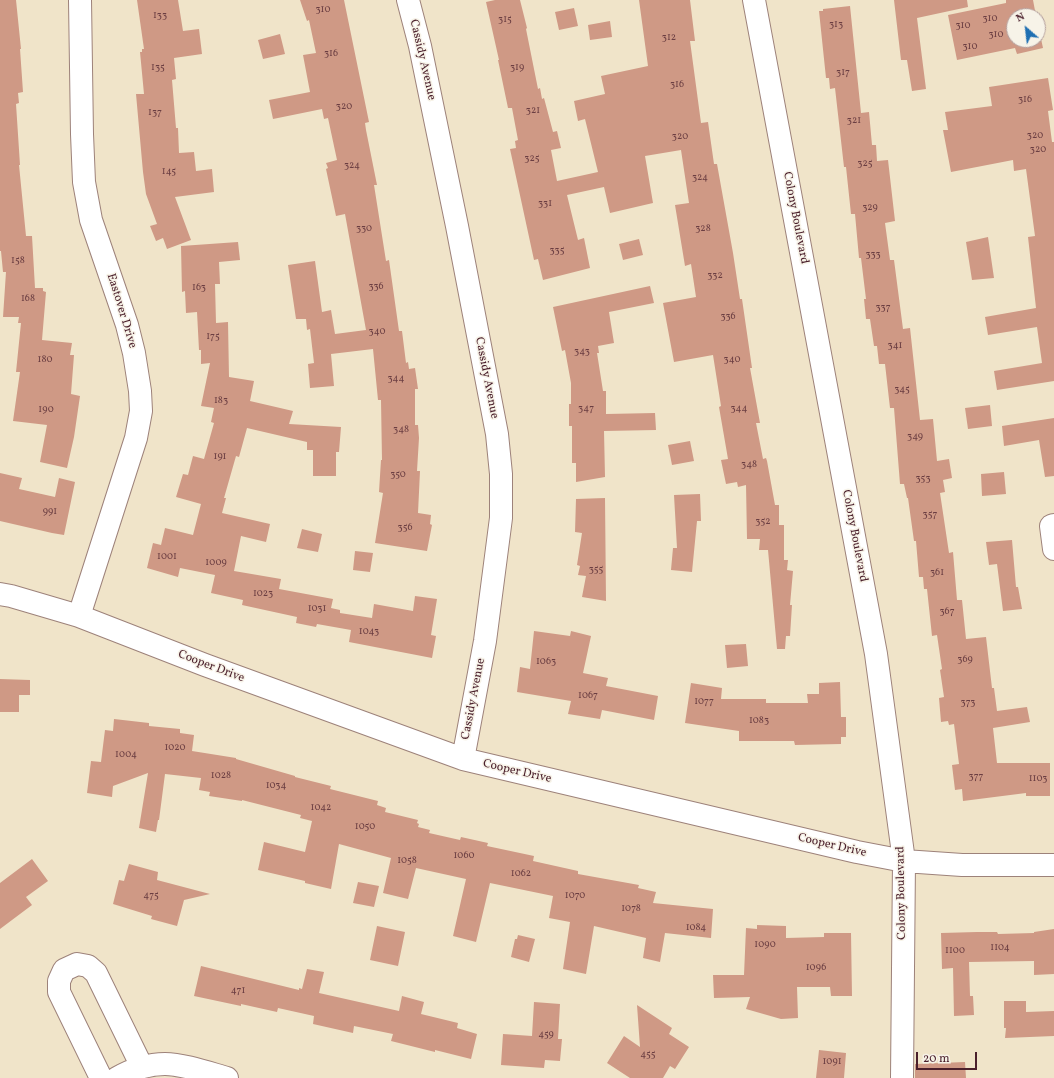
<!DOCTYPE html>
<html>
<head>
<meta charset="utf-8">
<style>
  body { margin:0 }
  #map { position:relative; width:1054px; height:1078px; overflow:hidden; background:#f0e4c9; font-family:Vollkorn,serif }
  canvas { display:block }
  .north { position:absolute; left:1006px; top:8px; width:40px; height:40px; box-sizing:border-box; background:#f7f3e8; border:1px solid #b29e9c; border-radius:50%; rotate:332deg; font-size:11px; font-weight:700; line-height:16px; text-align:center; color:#4a1f2b }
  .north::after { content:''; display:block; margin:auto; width:14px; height:18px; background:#1f6fb2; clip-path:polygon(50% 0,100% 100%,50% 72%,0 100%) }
  .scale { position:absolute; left:916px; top:1052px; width:61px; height:18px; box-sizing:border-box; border:2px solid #4a1f2b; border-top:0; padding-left:5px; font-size:12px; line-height:14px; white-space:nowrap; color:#4a1f2b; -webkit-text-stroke:3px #f7f3e8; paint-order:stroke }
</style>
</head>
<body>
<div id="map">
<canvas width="1054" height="1078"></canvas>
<div class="north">N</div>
<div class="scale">20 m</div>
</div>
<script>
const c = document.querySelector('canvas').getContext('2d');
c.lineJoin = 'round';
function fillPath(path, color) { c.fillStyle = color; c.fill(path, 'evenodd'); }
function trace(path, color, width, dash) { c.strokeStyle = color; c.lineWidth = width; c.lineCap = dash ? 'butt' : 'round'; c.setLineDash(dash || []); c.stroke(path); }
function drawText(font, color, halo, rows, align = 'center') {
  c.font = font + ' Vollkorn,serif'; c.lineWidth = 3; c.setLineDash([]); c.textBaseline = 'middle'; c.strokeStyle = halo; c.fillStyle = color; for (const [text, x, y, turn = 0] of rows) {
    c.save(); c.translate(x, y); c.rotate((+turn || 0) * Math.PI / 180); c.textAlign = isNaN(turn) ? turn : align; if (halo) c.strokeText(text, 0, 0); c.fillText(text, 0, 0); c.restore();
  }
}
fillPath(new Path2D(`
  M0,0H16L21,49H20L23,92L18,93L19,103L16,104L20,165H19L26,236H32L35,288H43V291L46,292L42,340L72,343L70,355H74L71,394L80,396L74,437L67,468L40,462L47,425L13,421L20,372H16L21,323H18L19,317H3L6,272H3L1,251H0Z
  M137,0H178L183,31L199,29L202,54L174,58L176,79L172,80L176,128H178L179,153L194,152L196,171L212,169L214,192L175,197L191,240L167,249L163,238L156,241L150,226L157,224L146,194L143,172L136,94H144L140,52H142V49H144Z
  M300,0H344L369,122L365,123L366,130L377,185H374L386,261L389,260L399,331H402L406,363L408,362L409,369L415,368L418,389H415V425H418L419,438L417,471H420L418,513L431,515L430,524L432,525L427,551L375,543L383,493L379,492L381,460H382L381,400H378L373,349L331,354L334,386L310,388L308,364L314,363L310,329L307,330L306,319H296L288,265L315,261L322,312L331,310L335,334L366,330L345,214L336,216L326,169L328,168L326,163L337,160L328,118L324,119L322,109L273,119L269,100L310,92L303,55L316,53L309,20L307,21Z
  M495,0H520L527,28L526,29L538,89L540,88L542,99L544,98L553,132L557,131L561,148L551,150L557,181L598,172L585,119L578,121L574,101L605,94L601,76L648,66L639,0H690L695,41H690L701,123L708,122L714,164H717L733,253L740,299H742L752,368H750L760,423H756L763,459L766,458L767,461L775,505H779V525H784V560H788L787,570L793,571L790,605H792L790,636H786L785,649H777L768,550H759L760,539H747L746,485L738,487L737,482L726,484L721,460L728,459L719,407L721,406L713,355L674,362L663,303L696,297L691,264L685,266L675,205L689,203L681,150L645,156L653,203L610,213L604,187L567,195L578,240L584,238L590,268L543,280L538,259L534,260L510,149L516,148L515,141L518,140L512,108H508L498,60H499L486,2Z
  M894,0H967L968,7L917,18L926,89L912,91L907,60H901Z
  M1006,0H1033L1036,16H1014V40H1038V25L1043,48L1017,54L1015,48L957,60L948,15L1006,3Z
  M850,6L861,113L869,112L872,145H876L877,161L888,160L895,221L885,223L890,260H894L903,329L910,328L920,420L933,419L937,461L949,459L952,478L943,480L945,492L940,493L949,553L953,552L957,600H962L966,639L986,637L992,688H994L997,711L1027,707L1030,722L993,728L997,763H1050V796H1026V793L963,801L962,789L955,790L952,765L959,764L954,724L949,725L948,721L941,722L939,698L944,697L940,670L942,669L937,635L932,636L927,589H924L923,577H919L916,541H914L908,498H907L904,484H900L894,408H890L885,364H879L877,346H874L870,319H866L864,299H866L861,258H859L855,214H851L846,167H844L835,88L830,89L829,78H826L819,11H823V9Z
  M574,8L578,26L559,30L555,12Z
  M610,21L612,37L590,40L588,25Z
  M280,34L285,54L263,59L258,40Z
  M1048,78L1053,110L1048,111L1052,142H1054V381L997,390L994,371L1042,363L1037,327L988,335L985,317L1036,308L1028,237L1035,236L1026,169L1014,171L1013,160L951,172L943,130H948L945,112L992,106L989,87Z
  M988,237L994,278L972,280L966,242Z
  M639,239L643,255L623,260L619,244Z
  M238,242L240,260L219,262L220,284H215L216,323L228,322L229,377L254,381L250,401L293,411L289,424L341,427L339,452H336V476H313V450H307V442L247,428L239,457L236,456L224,498H226L222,513L270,524L266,542L241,536L234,571L281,579L279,589L333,599L331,608L340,610V613L372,618L374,604L413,611L415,596L437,599L431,635L436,636L432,658L349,642L351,630L317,624L316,627L296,623L297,617L242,605L243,600L211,593L215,575L180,568L178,577L147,568L153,543L161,545L165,528L193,535L201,504L176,497L183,474L188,475L193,456L204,459L214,423L211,422L214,408L201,406L210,363L201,364V350H199L197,312L186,313L185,291L182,292L181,246Z
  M650,286L654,303L609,312L614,343L598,346L599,353H597L603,391H606V414L655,413L656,430L604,431L605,477L576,482V463H572V426H569V404H571V383L565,350L562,351L553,307Z
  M990,405L992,426L968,429L965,408Z
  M1054,418V476L1045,477L1039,440L1004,446L1002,426Z
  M690,441L694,461L672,465L668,445Z
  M1004,472L1006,494L982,496L981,474Z
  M0,473L22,478L19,489L55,497L59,478L75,482L64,535L52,533L0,521Z
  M700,494L701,521H697L692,572L671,570L673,548H677L674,495Z
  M605,498L606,601L582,597L586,576L578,575L580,566L577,565L582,533L575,532L576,499Z
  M302,529L322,534L318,552L297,548Z
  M1012,540L1016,587H1018L1022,609L1003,611L997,564L989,565L986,542Z
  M355,551L373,553L370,572L353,570Z
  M534,631L570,636L571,631L591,636L583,673L608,678L606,686L658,696L654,720L602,710L600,719L568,714L571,701L517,692L520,667L530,669Z
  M746,644L748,666L727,668L725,645Z
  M0,679L30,680V695H19V712H0Z
  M840,682L841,717H846V737H841V744L795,745L794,741H739V731L685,723L691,683L722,688L721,699H766V703H808L807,694H819V683Z
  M114,719L149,723V726L180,729V733L194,735L192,751L236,758V759L295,776V777L331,786L330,789L378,801L377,805L386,808L385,812L418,820L417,823L419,824L418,827L430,830L429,833L460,840L461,837L488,843L487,846L534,856L533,861L578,871V874L639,885L638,888L656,892L653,903L713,909L711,938L665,933L660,962L643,958L646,938L594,926L586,974L563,969L570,922L549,918L553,896L490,883L476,942L453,936L466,879L416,868L408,899L383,893L391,858L339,844L331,889L305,883V881L258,870L264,842L305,852L312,821L300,818L301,815L242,800V801L209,796L210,792L199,790L201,778L165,774L159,820H158L156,832L139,828L148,773L113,786L112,797L87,793L91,761L101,762L105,730L113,731Z
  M32,859L48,881L26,897L32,905L0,929V883Z
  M129,864L158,872L157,880L210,894L184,900L177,926L151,919L152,916L113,904L119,880L124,881Z
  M358,882L379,886L374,907L353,903Z
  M757,925L786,926V938L824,937V933H851L852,996H831L830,987H797L798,1018L781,1019L746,1009L750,997L714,998L713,975H744L746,928L757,929Z
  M377,926L405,932L398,966L370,960Z
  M1054,929V974L1034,975V961L969,962L970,996H973L974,1015L954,1016L953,968L942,969L941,933L977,932H997L998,934L1034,933V932Z
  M518,935L535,939L529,962L511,957L515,939H517Z
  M201,966L299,990V988L302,989L307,969L324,972L319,993L399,1011L402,996L424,1002L421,1014L458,1023L457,1028L477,1034L471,1059L435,1050V1052L391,1041L393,1034L354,1026L353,1033L313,1024L314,1016L278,1008L277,1012L241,1004V1006L194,996Z
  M1004,1001H1026V1012L1054,1011V1036L1005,1038L1006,1028H1004Z
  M534,1002L560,1004L558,1039H562L560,1061L545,1060L544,1068L501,1065L503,1034L532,1036Z
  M637,1005L672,1028L669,1034L689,1047L675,1069L670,1066L663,1078H630L607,1063L624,1036L640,1047Z
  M819,1050L846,1053L844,1078H816Z
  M965,1062L966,1078H915V1064Z`), '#cf9985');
const minor = new Path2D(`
  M408,0L420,46L457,226L497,434L501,474V518L485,641L463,759
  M754,0L876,654L904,861L902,1078
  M1054,525L1051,526L1054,549
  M0,594L11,596L79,616L205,665L463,759L857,852L904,861L962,865H1054
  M79,616L136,438L141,411L140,391L134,353L127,325L91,220L84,182L82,134L80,0
  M101,1078L59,992V981L64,970L77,964L88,966L96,973L142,1067
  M117,1078C131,1070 149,1064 165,1064C183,1064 209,1073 227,1078`);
trace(minor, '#9d827a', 24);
trace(minor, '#fff', 22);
drawText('10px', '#6b3e42', null, [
  ["310",323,10],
  ["133",160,16],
  ["310",990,19],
  ["315",505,20],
  ["313",836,25],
  ["310",963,26],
  ["310",996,35],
  ["312",669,38],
  ["310",970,47],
  ["316",331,54],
  ["135",158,68],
  ["319",517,68],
  ["317",843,73],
  ["316",677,85],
  ["316",1025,100],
  ["320",344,107],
  ["321",533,111],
  ["137",155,113],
  ["321",854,121],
  ["320",1035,136],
  ["320",680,137],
  ["320",1038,150],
  ["325",532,159],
  ["325",865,164],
  ["324",352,166],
  ["145",169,172],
  ["324",700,178],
  ["331",545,204],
  ["329",870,208],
  ["330",364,229],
  ["328",703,229],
  ["335",557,251],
  ["333",873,255],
  ["158",18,261],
  ["332",715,276],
  ["336",376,287],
  ["163",199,288],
  ["168",28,299],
  ["337",883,308],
  ["336",728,317],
  ["340",377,332],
  ["175",213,337],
  ["341",895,346],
  ["343",582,352],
  ["180",45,360],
  ["340",732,360],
  ["344",396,379],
  ["345",902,390],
  ["183",221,401],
  ["347",586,409],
  ["344",739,409],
  ["190",46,410],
  ["348",401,430],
  ["349",915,437],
  ["191",220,457],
  ["348",749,465],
  ["350",398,475],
  ["353",923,479],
  ["991",50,512],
  ["357",930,515],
  ["352",763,522],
  ["356",405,528],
  ["1001",167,557],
  ["1009",216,563],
  ["355",596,570],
  ["361",937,573],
  ["1023",263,594],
  ["1031",317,609],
  ["367",947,612],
  ["1043",369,632],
  ["369",965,660],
  ["1063",546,662],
  ["1067",588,696],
  ["1077",704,702],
  ["373",968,703],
  ["1083",759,721],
  ["1020",175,748],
  ["1004",126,755],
  ["1028",221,776],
  ["377",976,777],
  ["1103",1038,779],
  ["1034",276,786],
  ["1042",321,808],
  ["1050",365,827],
  ["1060",464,856],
  ["1058",407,861],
  ["1062",521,874],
  ["475",151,896],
  ["1070",575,896],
  ["1078",631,909],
  ["1084",696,928],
  ["1090",765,945],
  ["1104",1000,948],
  ["1100",955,951],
  ["1096",816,968],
  ["471",238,991],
  ["459",546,1035],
  ["455",648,1055],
  ["1091",832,1062]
]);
drawText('12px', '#4a1f2b', '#f7f3e8', [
  ["Cassidy Avenue",422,60,77],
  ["Colony Boulevard",795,218,79],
  ["Eastover Drive",121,311,73],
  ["Cassidy Avenue",486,378,79],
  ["Colony Boulevard",854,536,79],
  ["Cooper Drive",211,667,21],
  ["Cassidy Avenue",474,699,-79],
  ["Cooper Drive",517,772,13],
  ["Cooper Drive",832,846,13],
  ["Colony Boulevard",902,893,-91]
]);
</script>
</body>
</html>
